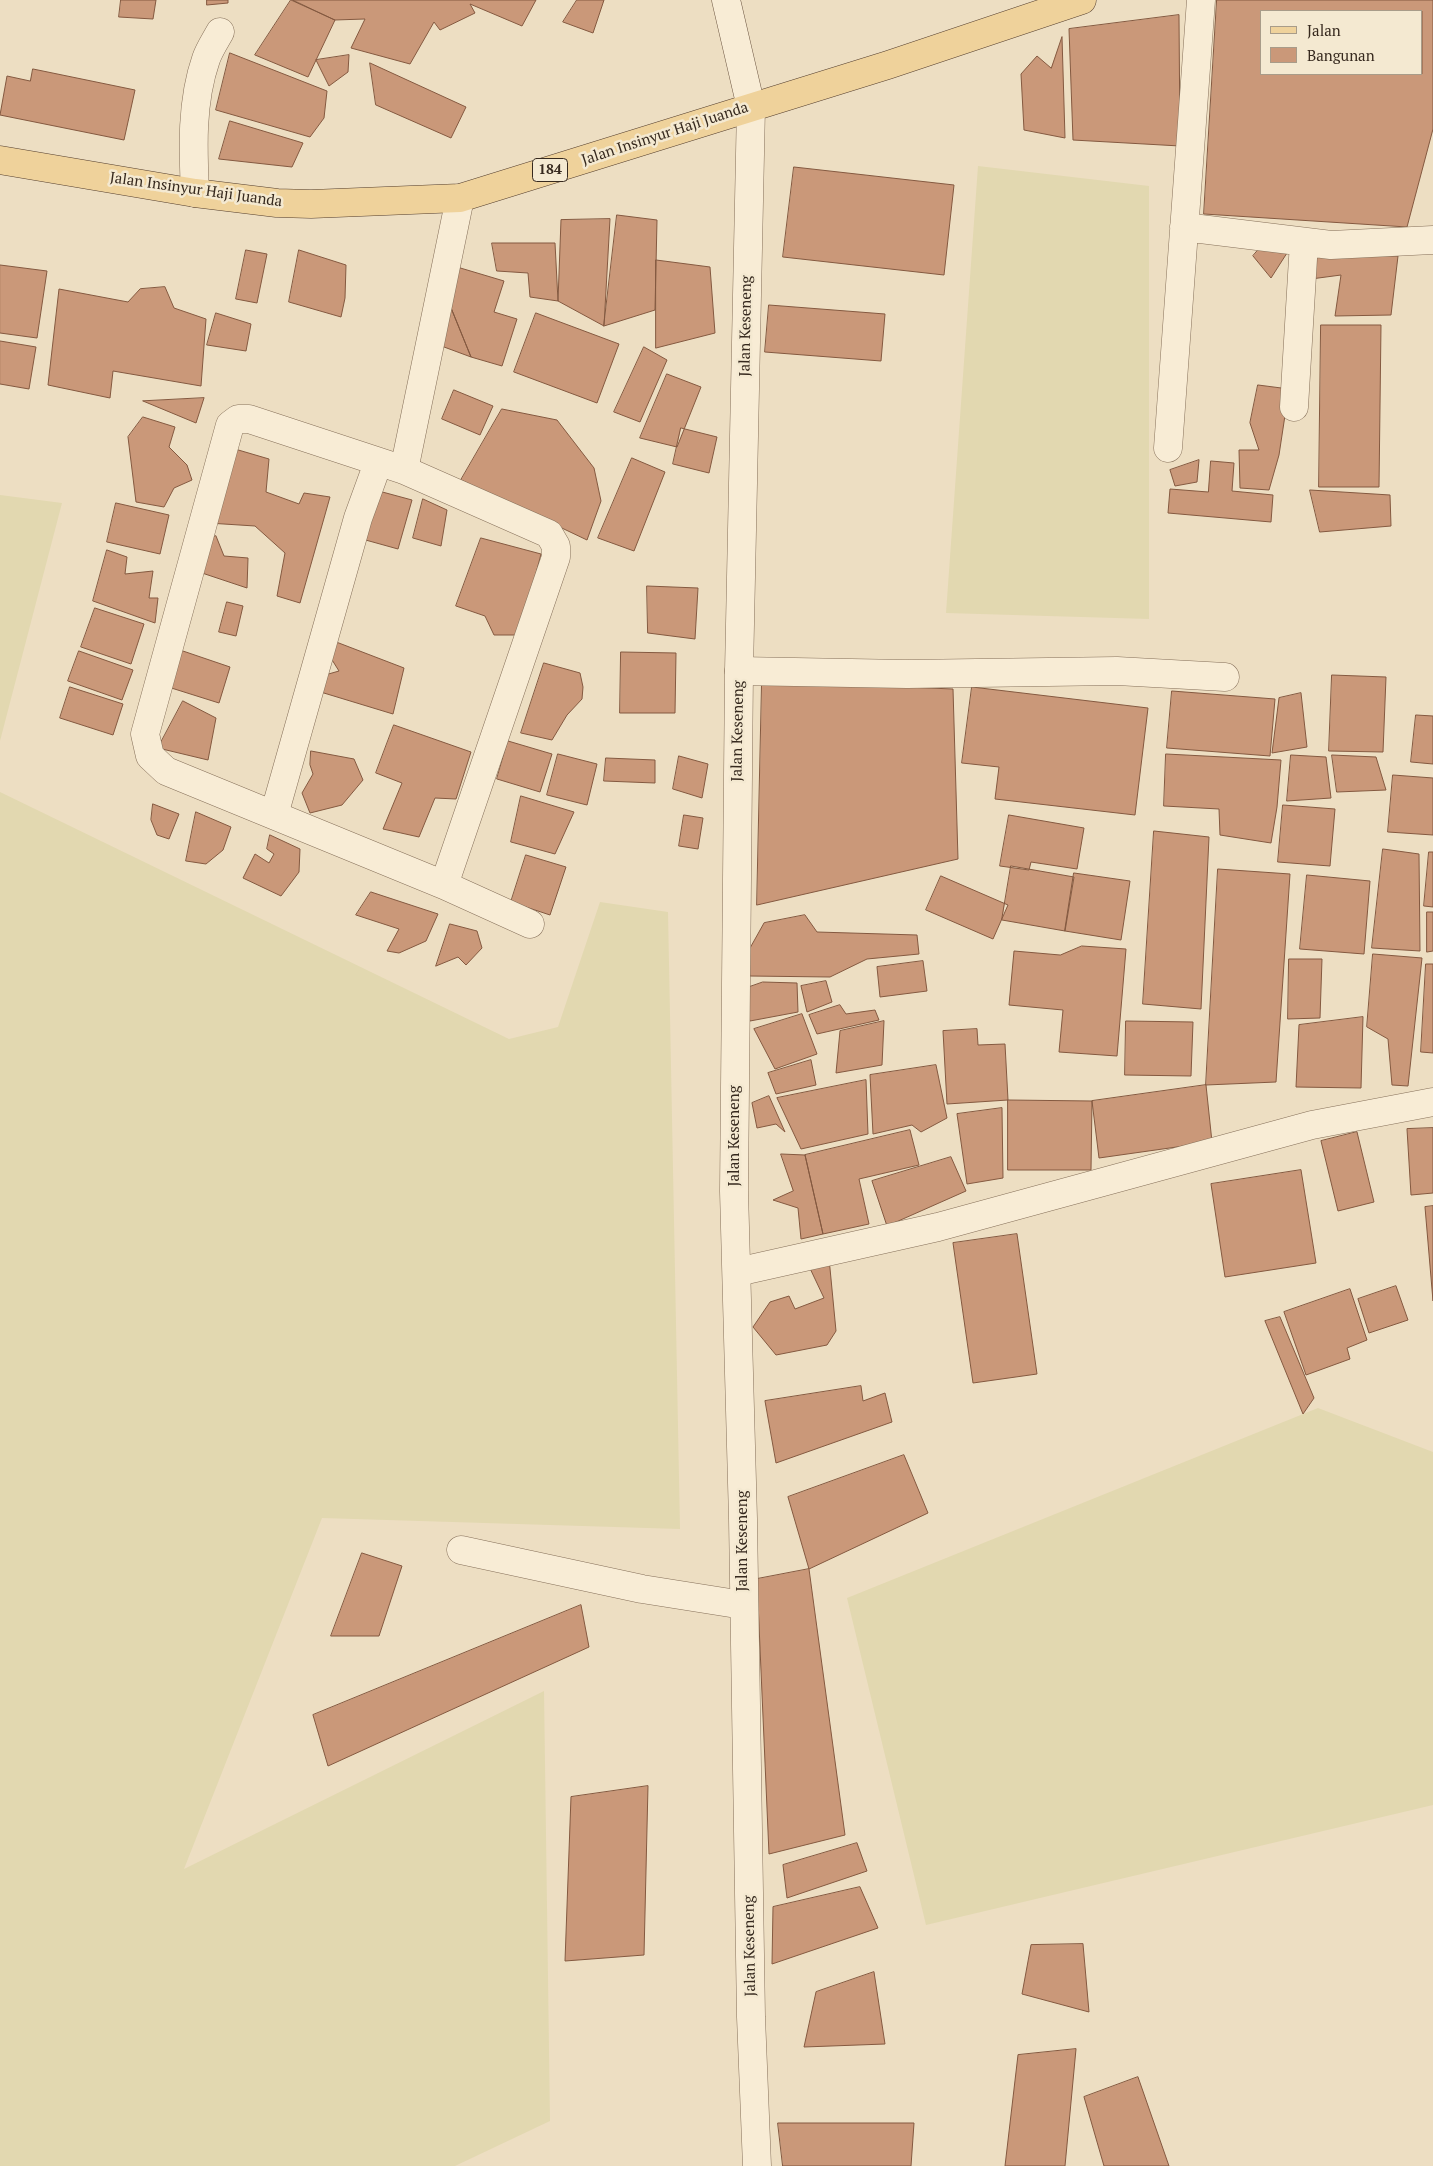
<!DOCTYPE html>
<html>
<head>
<meta charset="utf-8">
<style>
  body { margin:0 }
  #map { position:relative; width:1433px; height:2166px; overflow:hidden; background:#eddec2; font-family:"PT Serif",serif }
  canvas { display:block }
  .legend { position:absolute; left:1260px; top:10px; width:162px; height:65px; box-sizing:border-box; background:#f4e9d1; border:1px solid #a89c89; margin:0; padding:6px 9px; list-style:none; font-size:15px; color:#36291e }
  .legend li { display:flex; align-items:center; gap:10px; height:25px }
  .legend b { width:25px; border:1px solid #a89c89 }
</style>
</head>
<body>
<div id="map">
<canvas width="1433" height="2166"></canvas>
<ul class="legend">
<li><b style="height:6px;background:#efd29b"></b>Jalan</li>
<li><b style="height:14px;background:#ca9879"></b>Bangunan</li>
</ul>
</div>
<script>
const c = document.querySelector('canvas').getContext('2d');
c.lineJoin = 'round';
function fillPath(path, color) { c.fillStyle = color; c.fill(path, 'evenodd'); }
function trace(path, color, width, dash) { c.strokeStyle = color; c.lineWidth = width; c.lineCap = dash ? 'butt' : 'round'; c.setLineDash(dash || []); c.stroke(path); }
function drawText(font, color, halo, rows, align = 'center') {
  c.font = font + ' "PT Serif",serif'; c.lineWidth = 5; c.setLineDash([]); c.textBaseline = 'middle'; c.strokeStyle = halo; c.fillStyle = color; for (const [text, x, y, turn = 0] of rows) {
    c.save(); c.translate(x, y); c.rotate((+turn || 0) * Math.PI / 180); c.textAlign = isNaN(turn) ? turn : align; if (halo) c.strokeText(text, 0, 0); c.fillText(text, 0, 0); c.restore();
  }
}
fillPath(new Path2D(`
  M978,166L1149,186V619L946,613Z
  M0,495L62,503L0,741Z
  M0,792L509,1039L558,1027L600,902L668,912L680,1529L322,1518L184,1869L544,1691L550,2121L455,2166H0Z
  M1318,1408L1433,1452V1805L926,1925L847,1598Z`), '#e2d8b0');
const building = new Path2D(`
  M121,0H156L153,19L119,17Z
  M207,0H228V3L207,5Z
  M291,0L335,20L308,77L255,55Z
  M293,0H536L522,26L470,4L475,13L440,30L434,22L410,64L351,48L365,19L335,20Z
  M577,0H604L593,33L563,22Z
  M1217,0H1433V129L1407,227L1204,214ZM1262,11H1422V74H1262Z
  M1179,15L1180,146L1073,140L1069,29Z
  M1062,37L1065,138L1024,130L1021,74L1037,56L1051,68Z
  M230,53L327,91L324,118L310,137L216,110Z
  M349,55L348,72L329,86L316,60Z
  M370,63L466,107L451,138L376,105Z
  M33,69L135,90L124,140L0,115L7,76L30,81Z
  M230,121L303,143L292,167L219,159Z
  M794,167L954,185L944,275L783,257Z
  M617,215L657,220L655,310L604,326Z
  M610,219L604,326L558,301L561,220Z
  M1266,241L1287,253L1271,278L1253,256Z
  M492,243H555L558,301L530,297L528,273L497,271Z
  M246,250L267,254L257,303L236,299Z
  M299,250L346,265L345,298L341,317L289,302Z
  M1312,254L1398,256L1391,315L1335,316L1341,275L1311,279Z
  M656,260L710,267L715,333L656,348Z
  M0,265L47,271L37,338L0,333Z
  M457,267L504,281L494,312L517,319L502,366L471,357L447,298Z
  M165,287L174,308L206,319L201,386L113,371L110,398L48,385L59,289L128,302L140,289Z
  M447,298L471,357L436,344Z
  M769,305L885,314L881,361L765,352Z
  M216,313L251,324L246,351L207,345Z
  M536,313L619,344L597,403L514,372Z
  M1321,325H1381L1379,487H1319Z
  M0,341L36,347L29,389L0,384Z
  M644,347L667,360L640,422L614,412Z
  M667,374L701,387L677,447L640,438Z
  M1258,385L1289,389L1279,455L1269,490L1240,488L1239,450H1259L1250,423Z
  M454,390L493,406L480,435L442,419Z
  M204,398L196,423L143,401Z
  M502,409L557,420L594,468L601,501L587,540L461,480Z
  M143,417L175,427L169,447L187,465L192,480L174,488L164,507L136,502L128,437Z
  M681,428L717,437L709,473L673,464Z
  M228,447L269,459L266,492L299,504L304,493L330,497L300,603L277,596L285,553L255,526L208,523Z
  M632,458L665,472L634,551L598,538Z
  M1199,460L1197,482L1175,486L1170,470Z
  M1211,461L1234,463L1232,491L1273,495L1271,522L1168,513L1170,489L1208,492Z
  M375,490L412,500L398,549L362,539Z
  M1310,490L1390,495L1391,526L1320,532Z
  M423,499L447,510L441,546L413,538Z
  M116,503L169,515L160,554L107,542Z
  M216,536L224,556L248,558L247,588L196,571L203,541Z
  M481,538L541,554L520,635H494L485,616L456,606Z
  M107,550L127,557L125,574L153,571L149,598H158L155,623L93,601Z
  M647,586L698,588L695,639L648,633Z
  M227,602L243,606L236,636L219,632Z
  M95,608L144,624L131,664L81,647Z
  M331,640L404,668L393,714L314,690L325,675L339,671L329,655Z
  M177,649L230,667L219,703L165,686Z
  M79,651L133,670L122,700L68,681Z
  M621,652L676,653L675,713H620Z
  M544,663L580,673L583,687L582,699L567,715L552,740L521,733Z
  M1332,675L1386,677L1383,752L1329,751Z
  M762,681L953,689L958,859L757,905Z
  M70,687L123,704L113,735L60,718Z
  M972,687L1148,708L1135,815L995,799L999,767L962,763Z
  M1172,691L1275,699L1270,756L1167,748Z
  M1301,693L1307,747L1272,753L1279,698Z
  M183,701L216,718L208,760L158,748Z
  M1416,715L1433,716V764L1411,762Z
  M394,725L471,752L456,799L435,798L419,837L383,829L402,783L376,773Z
  M508,741L552,754L540,792L497,779Z
  M311,751L354,759L363,780L342,805L310,813L302,793L313,774L310,765Z
  M558,754L597,764L587,805L547,795Z
  M1166,754L1281,760L1277,807L1271,843L1220,835L1219,809L1164,806Z
  M1291,755L1326,757L1331,798L1287,801Z
  M1332,755L1376,757L1386,790L1337,792Z
  M679,756L708,764L702,798L673,789Z
  M606,758L655,760V783L604,781Z
  M1393,775L1433,778V835L1388,832Z
  M521,796L574,812L555,854L511,842Z
  M153,804L179,814L169,839L157,835L151,820Z
  M1283,805L1335,809L1330,866L1278,862Z
  M196,812L231,827L223,850L206,864L186,861Z
  M684,815L703,818L698,849L679,846Z
  M1009,815L1084,828L1077,869L1031,862L1029,870L1000,866Z
  M1154,831L1209,837L1201,1009L1143,1004Z
  M270,835L300,849L299,872L281,896L243,878L255,854L269,863L274,854L267,849Z
  M1383,849L1419,854L1420,951L1372,948Z
  M1429,852H1433V907L1424,906Z
  M526,855L566,867L550,915L511,902Z
  M1011,866L1074,877L1065,931L1002,920Z
  M1218,869L1290,874L1276,1082L1206,1085Z
  M1074,873L1130,881L1121,940L1065,931Z
  M1307,875L1370,881L1364,954L1300,949Z
  M941,876L1008,905L993,939L926,910Z
  M371,892L438,914L426,941L399,953L387,951L399,929L356,915Z
  M1427,912H1433V951L1427,952Z
  M805,915L817,932L917,935L919,954L867,959L830,977L750,976L745,957L764,923Z
  M450,924L477,931L482,948L466,965L458,957L436,966Z
  M1082,946L1126,949L1117,1056L1059,1052L1063,1010L1009,1005L1014,951L1060,955Z
  M1373,954L1422,958L1408,1086L1392,1085L1388,1039L1367,1027Z
  M1289,959H1322L1320,1018L1288,1019Z
  M923,961L927,991L880,997L877,967Z
  M1426,964H1433V1053L1421,1052Z
  M826,981L832,1002L807,1012L801,986Z
  M763,982L797,983L798,1012L750,1021L741,990Z
  M840,1005L846,1014L875,1010L879,1020L817,1034L809,1015Z
  M802,1014L817,1054L775,1069L754,1029Z
  M1363,1017L1361,1088L1296,1087L1299,1025Z
  M884,1021L882,1065L836,1073L840,1031Z
  M1126,1021L1193,1022L1191,1076L1125,1075Z
  M977,1029L978,1045L1005,1044L1008,1100L947,1104L943,1031Z
  M811,1060L816,1085L776,1094L768,1073Z
  M936,1065L947,1118L921,1132L912,1125L873,1134L870,1075Z
  M866,1080L868,1134L801,1149L777,1098Z
  M1206,1085L1212,1142L1099,1158L1092,1101Z
  M769,1096L785,1132L776,1124L757,1128L752,1103Z
  M1008,1100L1092,1101L1091,1170H1008Z
  M1002,1108L1003,1178L967,1184L957,1114Z
  M1433,1128V1193L1411,1195L1407,1129Z
  M910,1130L919,1165L859,1179L869,1224L823,1234L805,1155Z
  M1357,1132L1374,1202L1338,1211L1321,1141Z
  M781,1154L805,1155L823,1234L801,1239L798,1208L773,1200L793,1191Z
  M951,1157L966,1191L887,1226L872,1181Z
  M1301,1170L1316,1263L1225,1277L1211,1184Z
  M1433,1206V1301L1425,1207Z
  M1017,1234L1037,1374L973,1383L953,1243Z
  M829,1258L836,1331L827,1345L776,1355L753,1327L770,1302L789,1296L795,1309L824,1298L807,1262Z
  M1396,1286L1408,1320L1369,1333L1358,1299Z
  M1350,1289L1367,1340L1347,1348L1350,1359L1306,1375L1284,1312Z
  M1280,1317L1314,1398L1303,1414L1265,1321Z
  M861,1386L863,1401L885,1393L892,1422L776,1463L765,1401Z
  M904,1455L928,1513L809,1569L788,1497Z
  M362,1553L402,1566L379,1636H331Z
  M809,1569L845,1835L769,1854L757,1579Z
  M581,1605L589,1647L328,1766L313,1715Z
  M648,1786L644,1955L565,1961L571,1797Z
  M857,1843L867,1871L787,1898L783,1865Z
  M860,1887L878,1928L772,1964L773,1907Z
  M1083,1944L1089,2012L1022,1994L1031,1945Z
  M874,1972L885,2044L804,2047L816,1992Z
  M1076,2049L1065,2166H1005L1018,2055Z
  M1138,2077L1169,2166H1104L1084,2097Z
  M778,2123H914L911,2166H783Z`);
fillPath(building, '#ca9879');
trace(building, '#845940', 1);
const minor = new Path2D(`
  M195,193C193,149 191,102 206,59C209,50 215,41 220,32
  M1184,227L1331,245L1433,240
  M1294,407L1304,242
  M1168,448L1201,0
  M404,470L460,198
  M739,671L907,674L1117,671L1225,677
  M274,815L358,518L378,463
  M444,885L556,557V546L549,534L404,470L249,419H238L230,425L145,734L150,756L166,771L444,885L530,924
  M737,1272L938,1227L1312,1125L1433,1102
  M461,1550L642,1589L743,1605`);
const tertiary = new Path2D(`
  M751,107L739,671L734,1191L743,1519L751,2017L757,2166`);
const secondary = new Path2D(`
  M726,0L751,107`);
const primary = new Path2D(`
  M0,160L195,193L277,203L311,204L460,198L888,65L1082,0`);
trace(minor, '#86705a', 29);
trace(tertiary, '#86705a', 29);
trace(secondary, '#68513d', 29);
trace(primary, '#543e2e', 29);
trace(minor, '#f8ecd5', 28);
trace(tertiary, '#f8ecd5', 28);
trace(secondary, '#f8ecd5', 28);
trace(primary, '#efd29b', 28);
for (const [x, y, w] of [
  [550,170,35]
]) { const box = new Path2D(); box.roundRect(x - w / 2, y - 11.5, w, 23, 4); c.fillStyle = '#f4e9d1'; c.fill(box); trace(box, '#36291e', 1); }
drawText('bold 14px', '#36291e', null, [
  ["184",550,170]
]);
drawText('15px', '#36291e', '#f4e9d1', [
  ["Jalan Insinyur Haji Juanda",665,134,-18],
  ["Jalan Insinyur Haji Juanda",196,190,8],
  ["Jalan Keseneng",746,326,-89],
  ["Jalan Keseneng",738,731,-89],
  ["Jalan Keseneng",735,1136,-90],
  ["Jalan Keseneng",743,1541,-90],
  ["Jalan Keseneng",750,1946,-91]
]);
</script>
</body>
</html>
